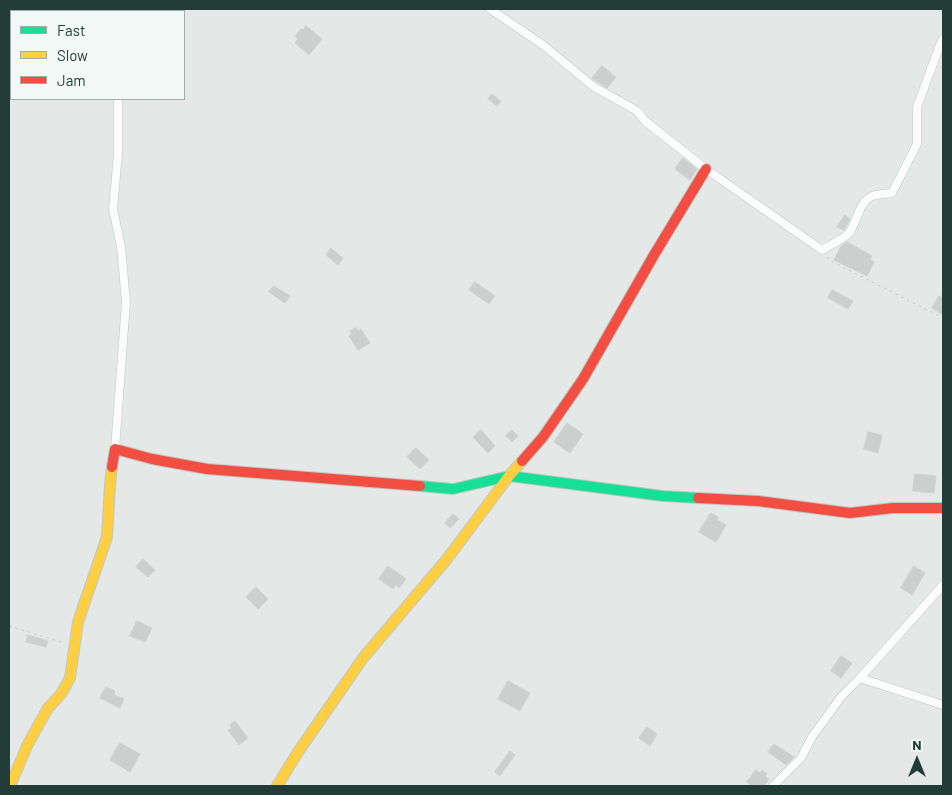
<!DOCTYPE html>
<html>
<head>
<meta charset="utf-8">
<style>
  body { margin:0 }
  #map { position:relative; width:952px; height:795px; overflow:hidden; background:#e4e9e7; font-family:Barlow,sans-serif }
  canvas { display:block }
  .frame { position:absolute; inset:0; border:10px solid #223c37; pointer-events:none }
  .legend { position:absolute; left:10px; top:10px; width:175px; height:90px; box-sizing:border-box; background:#f2f8f5; border:1px solid #9fada9; margin:0; padding:6px 9px; list-style:none; font-size:15px; color:#223c37 }
  .legend li { display:flex; align-items:center; gap:10px; height:25px }
  .legend b { width:25px; border:1px solid #9fada9 }
  .north { position:absolute; left:892px; top:735px; width:50px; height:50px; -webkit-text-stroke:4px #f2f8f5; paint-order:stroke; rotate:0deg; font-size:14px; font-weight:700; line-height:20px; text-align:center; color:#223c37 }
  .north::after { content:''; display:block; margin:auto; width:18px; height:22px; background:#223c37; clip-path:polygon(50% 0,100% 100%,50% 72%,0 100%) }
</style>
</head>
<body>
<div id="map">
<canvas width="952" height="795"></canvas>
<div class="frame"></div>
<ul class="legend">
<li><b style="height:6px;background:#16e098"></b>Fast</li>
<li><b style="height:6px;background:#ffcf43"></b>Slow</li>
<li><b style="height:6px;background:#f24e42"></b>Jam</li>
</ul>
<div class="north">N</div>
</div>
<script>
const c = document.querySelector('canvas').getContext('2d');
c.lineJoin = 'round';
function fillPath(path, color) { c.fillStyle = color; c.fill(path, 'evenodd'); }
function trace(path, color, width, dash) { c.strokeStyle = color; c.lineWidth = width; c.lineCap = dash ? 'butt' : 'round'; c.setLineDash(dash || []); c.stroke(path); }
const building = new Path2D(`
  M306,26L322,39L309,55L295,43L298,39L295,36L301,29L303,30Z
  M602,66L616,77L607,88L592,78Z
  M492,94L501,101L497,106L488,99Z
  M683,158L697,169L690,180L675,169Z
  M845,215L850,219L844,230L837,227Z
  M847,242L872,256L870,260L874,262L867,276L834,260L841,246Z
  M331,248L343,258L338,265L326,255Z
  M475,282L495,296L489,304L469,290Z
  M274,286L290,296L285,303L269,292Z
  M832,290L853,301L848,309L828,298Z
  M939,296L943,298V315L932,308Z
  M356,328L358,331L361,329L370,343L358,350L349,336L352,334L350,331Z
  M567,423L583,434L570,453L554,442Z
  M481,430L495,446L488,453L473,437Z
  M512,430L518,436L512,442L506,436Z
  M868,432L882,435L878,453L864,449Z
  M416,448L429,460L420,469L407,457Z
  M915,474L936,476L934,493L913,491Z
  M711,513L718,517L717,520L726,525L716,542L699,532Z
  M453,514L459,519L450,528L445,523Z
  M143,559L155,570L148,577L136,567Z
  M388,566L406,579L399,588L396,585L393,589L379,579Z
  M914,566L925,573L912,595L901,588Z
  M256,587L268,599L258,609L246,597Z
  M137,621L152,628L145,642L130,636Z
  M28,635L48,641L46,647L26,642Z
  M841,656L852,663L841,678L831,671Z
  M508,681L530,693L520,711L498,699Z
  M106,687L115,691L114,695L124,699L120,708L100,698Z
  M235,721L248,738L239,745L228,730L232,728L230,725Z
  M647,727L657,734L650,746L639,738Z
  M120,743L140,754L130,772L110,760Z
  M774,744L794,757L786,765L768,752Z
  M510,751L515,755L500,776L495,772Z
  M756,770L760,773L762,770L767,774L765,777L769,779L764,786H752L747,782Z`);
fillPath(building, '#cbd0ce');
trace(building, '#cdd2d0', 1);
const street = new Path2D(`
  M490,9L543,45L594,87L632,108L638,112L645,121L706,169L822,250C829,246 846,237 849,233C858,221 858,203 872,196C878,194 886,194 892,193L917,144V107L940,45L943,39
  M151,11L153,9
  M115,449L126,302L121,247L113,209L118,154V99
  M860,678L943,705
  M773,786L801,758L812,737L841,697L860,678L943,585`);
const fast = new Path2D(`
  M420,486L453,489L509,476L663,496L698,498`);
const slow = new Path2D(`
  M10,786L27,746L40,722L48,708L61,694L70,678L78,622L107,537L110,485L112,467
  M277,786L298,752L363,658L447,559L509,476L522,461`);
const jam = new Path2D(`
  M522,461L543,437L583,379L654,255L706,169
  M112,467L115,449L152,459L207,469L420,486
  M698,498L758,501L850,513L893,508H943`);
trace(street, '#c1c6c4', 9);
trace(fast, '#bfc7c4', 12);
trace(slow, '#bfc7c4', 12);
trace(jam, '#bfc7c4', 12);
trace(new Path2D(`
  M827,257L831,261L943,318
  M9,626L64,643`), '#c1c9c7', 1, [2.5, 4]);
trace(street, '#fbfcfb', 8);
trace(fast, '#16e098', 10);
trace(slow, '#ffcf43', 10);
trace(jam, '#f24e42', 10);
</script>
</body>
</html>
